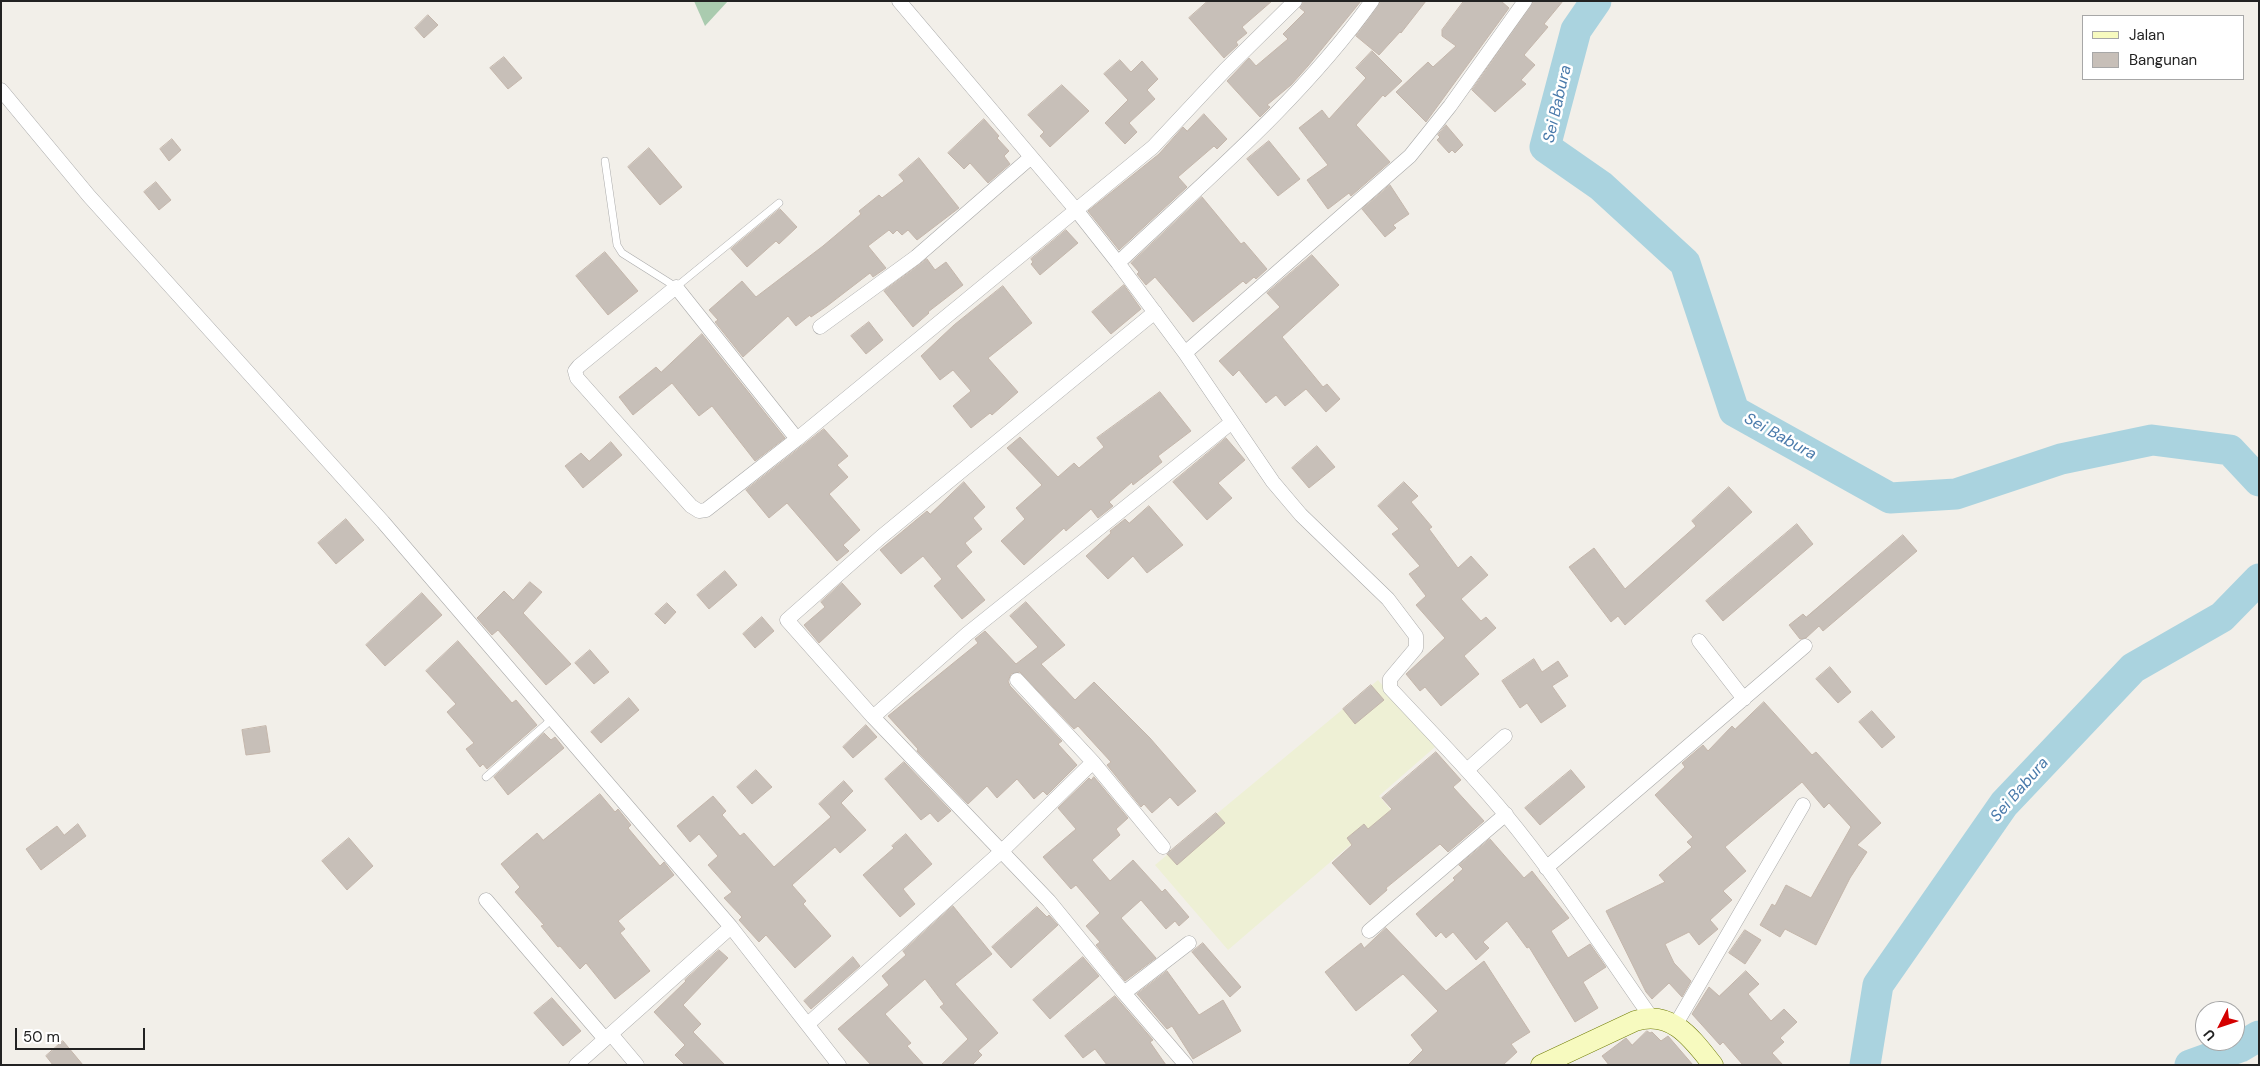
<!DOCTYPE html>
<html>
<head>
<meta charset="utf-8">
<style>
  body { margin:0 }
  #map { position:relative; width:2260px; height:1066px; overflow:hidden; background:#f2efe9; font-family:"DM Sans",sans-serif }
  canvas { display:block }
  .frame { position:absolute; inset:0; border:2px solid #222; pointer-events:none }
  .legend { position:absolute; left:2082px; top:15px; width:162px; height:65px; box-sizing:border-box; background:#fff; border:1px solid #a7a7a7; margin:0; padding:6px 9px; list-style:none; font-size:15px; color:#222 }
  .legend li { display:flex; align-items:center; gap:10px; height:25px }
  .legend b { width:25px; border:1px solid #a7a7a7 }
  .north { position:absolute; left:2195px; top:1001px; width:50px; height:50px; box-sizing:border-box; background:#fff; border:1px solid #a7a7a7; border-radius:50%; rotate:229deg; font-size:14px; font-weight:700; line-height:20px; text-align:center; color:#222 }
  .north::after { content:''; display:block; margin:auto; width:18px; height:22px; background:#d40000; clip-path:polygon(50% 0,100% 100%,50% 72%,0 100%) }
  .scale { position:absolute; left:15px; top:1028px; width:130px; height:22px; box-sizing:border-box; border:2px solid #222; border-top:0; padding-left:6px; font-size:15px; line-height:18px; white-space:nowrap; color:#222; -webkit-text-stroke:4px #fff; paint-order:stroke }
</style>
</head>
<body>
<div id="map">
<canvas width="2260" height="1066"></canvas>
<div class="frame"></div>
<ul class="legend">
<li><b style="height:6px;background:#f7fabf"></b>Jalan</li>
<li><b style="height:14px;background:#c7bfb8"></b>Bangunan</li>
</ul>
<div class="north">U</div>
<div class="scale">50 m</div>
</div>
<script>
const c = document.querySelector('canvas').getContext('2d');
c.lineJoin = 'round';
function fillPath(path, color) { c.fillStyle = color; c.fill(path, 'evenodd'); }
function trace(path, color, width, dash) { c.strokeStyle = color; c.lineWidth = width; c.lineCap = dash ? 'butt' : 'round'; c.setLineDash(dash || []); c.stroke(path); }
function drawText(font, color, halo, rows, align = 'center') {
  c.font = font + ' "DM Sans",sans-serif'; c.lineWidth = 5; c.setLineDash([]); c.textBaseline = 'middle'; c.strokeStyle = halo; c.fillStyle = color; for (const [text, x, y, turn = 0] of rows) {
    c.save(); c.translate(x, y); c.rotate((+turn || 0) * Math.PI / 180); c.textAlign = isNaN(turn) ? turn : align; if (halo) c.strokeText(text, 0, 0); c.fillText(text, 0, 0); c.restore();
  }
}
fillPath(new Path2D(`
  M1378,680L1435,747L1379,796L1391,810L1228,950L1155,865Z`), '#eef0d5');
fillPath(new Path2D(`
  M694,1H728L705,26Z`), '#aacbaf');
trace(new Path2D(`
  M1596,1L1576,30L1545,147L1601,186L1685,263L1734,411L1890,498L1956,494L2061,459L2152,440L2230,450L2259,481
  M1865,1065L1878,985L2004,804L2133,668L2222,617L2259,579
  M2190,1065L2240,1047L2259,1036`), '#aad3df', 31);
const building = new Path2D(`
  M1208,1H1272L1242,27L1247,33L1236,42L1238,45L1224,58L1189,18Z
  M1304,1H1361L1308,66L1291,85L1267,105L1270,107L1260,117L1227,81L1249,58L1256,66L1288,39L1283,34L1305,12L1300,8Z
  M1381,1H1426L1401,33L1400,32L1379,55L1356,36Z
  M1464,1H1501L1509,8L1426,122L1396,92L1428,62L1433,67L1456,46L1442,36V30Z
  M1534,1H1563L1544,24L1548,27L1524,55L1535,65L1521,80L1526,84L1495,112L1472,90Z
  M428,15L438,25L424,38L415,28Z
  M1372,51L1402,81L1385,97L1383,95L1356,125L1390,162L1351,196L1349,193L1328,209L1307,180L1328,165L1299,128L1322,110L1329,119L1366,78L1356,68Z
  M504,57L522,78L508,89L490,68Z
  M1120,60L1131,72L1142,61L1158,79L1147,90L1155,99L1129,123L1137,132L1125,144L1105,123L1128,100L1104,74Z
  M1062,85L1089,111L1050,147L1040,136L1044,132L1028,115Z
  M1204,114L1227,139L1217,149L1214,146L1178,177L1187,187L1119,250L1088,211L1159,154L1183,127L1187,131Z
  M984,119L999,136L997,138L1009,151L1004,156L1010,164L988,183L970,163L964,169L948,153Z
  M1446,125L1463,145L1455,153L1452,150L1449,153L1437,140L1440,137L1438,135Z
  M172,139L181,150L169,161L160,149Z
  M1269,141L1300,179L1278,196L1247,159Z
  M649,148L682,187L660,205L628,167Z
  M919,158L959,208L917,240L908,230L902,235L897,230L893,234L889,230L868,246L886,268L873,277L870,273L827,306L811,317L810,315L796,326L788,316L743,357L715,322L718,320L709,310L742,281L756,297L823,246L861,214L859,211L879,195L882,198L904,181L899,175Z
  M156,182L171,200L159,210L144,192Z
  M1390,185L1409,214L1393,225L1396,228L1385,237L1362,209Z
  M1202,197L1241,244L1244,242L1267,269L1256,279L1254,277L1246,284L1243,281L1193,322L1155,277L1146,285L1137,274L1139,272L1131,263Z
  M780,209L797,227L779,244L776,241L747,267L731,249Z
  M1066,230L1078,243L1040,275L1031,264L1033,262L1031,259Z
  M605,252L638,291L608,315L576,276Z
  M1312,255L1339,285L1282,337L1323,387L1327,384L1340,399L1326,412L1306,389L1285,406L1276,395L1266,403L1239,370L1233,376L1219,361L1280,307L1267,293Z
  M927,259L935,270L946,262L963,285L928,312L929,313L913,327L884,291Z
  M1124,285L1141,309L1111,334L1092,312Z
  M1003,286L1032,323L988,358L1018,392L992,415L990,413L971,428L953,406L971,391L953,370L940,380L921,356L954,325Z
  M869,322L883,340L866,354L851,336Z
  M702,334L785,438L755,461L712,406L699,416L672,383L633,415L619,397L656,367L661,372Z
  M1160,392L1191,431L1158,456L1162,462L1133,485L1132,482L1109,502L1113,506L1098,518L1091,509L1066,531L1064,528L1024,565L1001,541L1025,519L1016,508L1042,485L1007,448L1020,437L1058,477L1074,463L1079,468L1104,447L1097,438Z
  M824,429L848,456L837,465L848,477L829,494L860,530L843,545L849,551L837,561L787,503L769,518L746,490Z
  M1226,438L1245,460L1218,483L1232,498L1207,520L1173,482Z
  M611,442L622,455L583,488L565,466L581,453L589,461Z
  M1317,446L1335,467L1309,488L1292,468Z
  M964,482L985,507L973,518L982,529L965,543L972,552L956,566L985,600L962,619L934,586L942,579L923,556L901,574L880,550L927,511L930,514Z
  M1404,482L1418,496L1411,502L1432,527L1429,529L1458,568L1471,556L1488,575L1461,599L1481,621L1486,617L1496,628L1464,656L1479,674L1441,706L1425,687L1420,691L1406,674L1445,638L1416,605L1426,596L1409,574L1420,566L1392,534L1399,529L1378,506Z
  M1729,487L1752,512L1625,625L1618,616L1611,622L1569,567L1594,548L1625,589L1696,526L1692,521Z
  M1149,506L1183,545L1147,573L1133,556L1108,579L1086,556L1111,533L1110,531L1125,519L1129,523Z
  M346,519L364,540L336,564L318,543Z
  M1797,524L1813,544L1723,621L1706,601Z
  M1903,535L1917,551L1823,631L1819,626L1806,638L1800,639L1789,625L1803,614L1806,617Z
  M725,571L737,585L709,609L697,595Z
  M530,582L542,592L523,613L571,664L546,685L498,630L492,635L477,618L504,591L513,600Z
  M842,583L861,604L819,643L804,625L825,607L821,602Z
  M422,593L442,615L385,666L366,645Z
  M1026,602L1065,645L1041,664L1075,700L1094,682L1150,738L1196,791L1178,806L1170,797L1152,813L1144,804L1141,807L1107,765L1111,762L1078,726L1074,729L1020,672L1011,674L1008,681L1010,686L1062,741L1058,744L1077,765L1047,795L1043,791L1034,799L1017,779L997,798L987,786L968,804L917,751L918,749L888,716L978,643L975,639L985,631L1016,664L1038,647L1010,616Z
  M667,603L676,612L665,624L655,614Z
  M762,617L774,631L755,648L743,634Z
  M458,641L512,703L516,700L537,725L487,769L483,764L480,767L466,749L474,743L447,712L456,704L426,671Z
  M590,650L609,672L594,684L575,663Z
  M1534,659L1542,672L1558,661L1568,676L1552,686L1566,706L1541,723L1527,703L1520,708L1502,681Z
  M1830,667L1851,692L1838,703L1816,679Z
  M1371,685L1384,700L1355,724L1343,709Z
  M629,698L639,710L601,743L591,732Z
  M1764,702L1812,755L1816,752L1881,823L1857,845L1867,852L1850,878L1816,945L1785,929L1780,937L1760,925L1772,904L1775,906L1786,885L1811,898L1851,827L1829,803L1824,808L1802,782L1725,847L1746,871L1723,891L1732,900L1710,920L1718,929L1699,945L1689,932L1665,944L1674,963L1691,981L1682,997L1669,983L1652,999L1646,992L1606,911L1665,882L1659,875L1692,847L1687,842L1693,837L1655,795L1685,767L1682,763L1703,745L1708,751L1732,726L1735,729Z
  M1872,711L1895,737L1882,748L1859,722Z
  M866,725L877,737L853,758L843,747Z
  M266,726L270,752L246,755L242,730Z
  M544,733L551,740L555,737L564,748L508,795L494,777Z
  M1436,752L1461,780L1453,787L1484,821L1448,852L1440,844L1386,888L1387,890L1370,905L1332,863L1352,845L1347,838L1364,824L1368,829L1392,809L1382,798Z
  M904,762L951,811L938,822L930,813L921,820L885,779Z
  M756,770L772,787L752,804L737,787Z
  M1571,770L1585,787L1540,825L1525,808Z
  M1094,777L1128,818L1116,829L1120,835L1092,860L1110,881L1133,860L1162,892L1165,889L1189,917L1179,926L1175,921L1166,929L1141,900L1121,918L1156,958L1125,981L1096,945L1100,942L1086,926L1100,913L1076,885L1071,889L1043,857L1076,829L1058,808L1089,778L1091,780Z
  M844,781L853,791L841,803L866,830L840,853L835,847L792,885L806,901L803,904L831,936L795,968L766,935L759,942L739,920L742,917L724,898L732,892L708,865L718,856L699,834L690,842L677,826L713,796L726,811L722,815L740,836L744,833L774,867L831,817L819,804Z
  M600,794L615,812L618,809L631,825L628,828L660,866L664,862L674,875L618,921L625,929L620,933L650,971L615,999L586,963L580,969L560,946L558,947L541,926L544,925L515,892L520,887L501,864L537,833L543,840Z
  M1216,813L1225,823L1177,865L1167,854Z
  M78,824L86,836L41,870L26,849L57,826L64,835Z
  M906,834L932,864L903,889L915,904L900,917L863,875L894,848L892,846Z
  M349,838L373,866L347,890L322,861Z
  M1490,839L1524,878L1532,871L1569,918L1551,931L1568,958L1590,944L1606,967L1583,982L1598,1008L1575,1022L1529,947L1527,948L1507,921L1483,942L1489,948L1476,960L1453,932L1446,938L1441,932L1436,937L1416,914L1455,880L1453,878L1463,869L1459,865Z
  M953,906L992,954L955,984L998,1033L978,1051L982,1055L972,1065H941L968,1039L940,1007L944,1004L925,979L885,1014L911,1043L907,1046L924,1065H871L838,1029L889,985L882,976L906,955L903,951Z
  M1037,907L1047,917L1049,915L1058,925L1011,968L992,947Z
  M1386,928L1446,991L1484,961L1530,1032L1511,1044L1517,1052L1503,1065H1408L1423,1050L1411,1035L1438,1011L1403,974L1356,1011L1325,972L1361,943L1364,948Z
  M1745,930L1761,940L1745,964L1729,953Z
  M1203,943L1241,987L1230,997L1192,952Z
  M719,950L728,958L683,1005L701,1024L693,1032L725,1065H685L675,1055L685,1045L654,1012L686,981L685,980Z
  M853,957L860,966L811,1009L804,1001Z
  M1083,957L1099,976L1050,1019L1033,1000Z
  M1167,971L1199,1015L1223,1000L1241,1031L1193,1059L1172,1026L1167,1029L1137,994Z
  M1746,971L1759,984L1748,994L1771,1021L1784,1009L1797,1022L1780,1038L1784,1042L1772,1053L1783,1065H1743L1723,1042L1720,1045L1692,1014L1709,987L1719,996Z
  M1115,996L1153,1040L1150,1042L1166,1065H1107L1095,1049L1083,1058L1065,1036Z
  M552,998L581,1031L563,1046L534,1013Z
  M1647,1031L1650,1033L1652,1032L1661,1041L1668,1036L1693,1065H1609L1602,1056L1626,1038L1632,1045Z
  M63,1041L83,1065H53L46,1056Z`);
fillPath(building, '#c7bfb8');
trace(building, '#c4b6ab', 1);
const lane = new Path2D(`
  M605,161L617,245L622,253L676,287L779,203
  M486,777L552,719`);
const street = new Path2D(`
  M899,1L1077,211L1118,263L1185,353L1273,482L1301,515L1388,599L1416,636V648L1390,679V688C1429,730 1469,770 1505,814C1558,878 1603,949 1651,1017
  M1,90L89,196L383,522L731,927L839,1065
  M1118,263C1206,180 1301,100 1372,1
  M1155,312L881,537L787,620L873,717L1049,901L1124,993L1186,1065
  M820,327L916,257L1030,158
  M1185,353L1410,156L1450,106L1525,1
  M797,439L676,287L579,366L575,371L577,378L691,506L699,511L706,510L797,439L1153,147L1225,70L1295,1
  M1699,641L1744,699
  M1017,680L1093,762L1163,847
  M873,717L967,634L1232,422
  M1467,770L1505,736
  M1546,868L1805,646
  M486,900L605,1039
  M1369,931L1506,814
  M1124,993L1189,943
  M809,1023L1002,851L1093,762
  M1676,1024L1803,805
  M611,1034L637,1065
  M576,1065L731,927`);
const secondary = new Path2D(`
  M1541,1065L1635,1021C1672,1009 1693,1040 1713,1065`);
trace(lane, '#a9a9a9', 8);
trace(street, '#a9a9a9', 15);
trace(secondary, '#707d05', 21);
trace(lane, '#fff', 7);
trace(street, '#fff', 14);
trace(secondary, '#f7fabf', 20);
drawText('italic 16px', '#4a7aab', '#fff', [
  ["Sei Babura",1558,104,-77],
  ["Sei Babura",1780,437,29],
  ["Sei Babura",2020,790,-49]
]);
</script>
</body>
</html>
